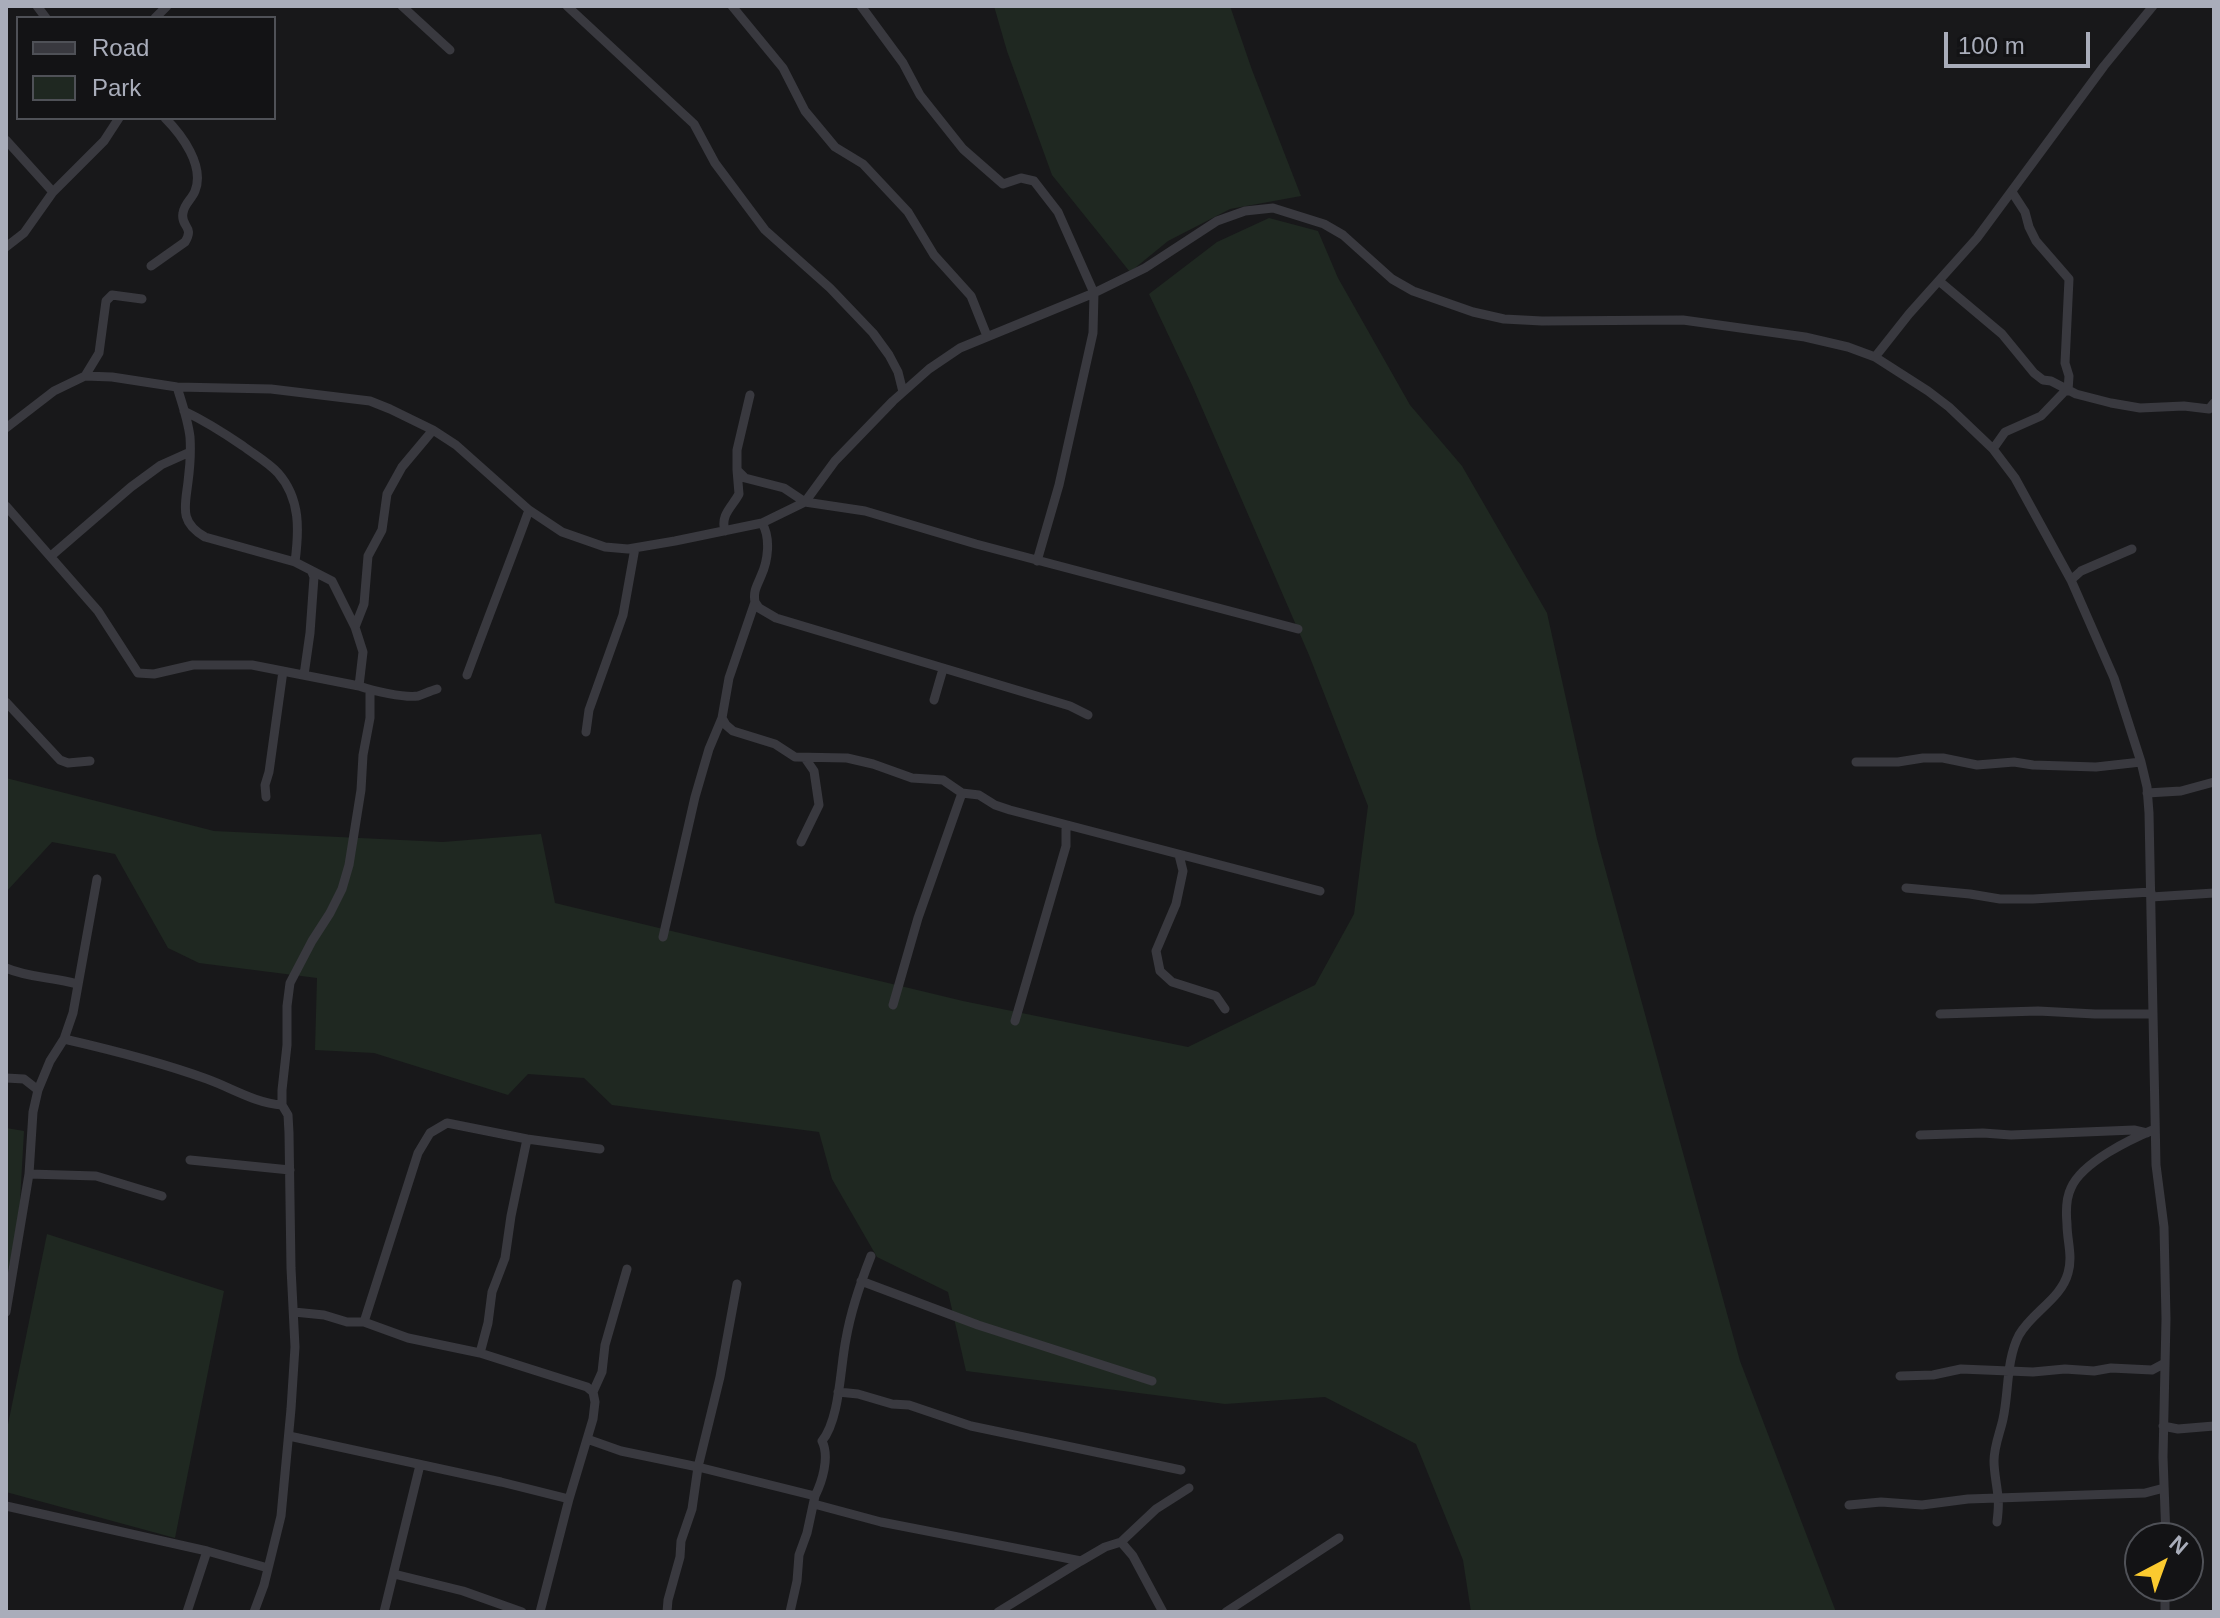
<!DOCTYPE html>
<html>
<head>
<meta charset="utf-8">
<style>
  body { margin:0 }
  #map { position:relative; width:2220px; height:1618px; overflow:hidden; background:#18181a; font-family:Helvetica,sans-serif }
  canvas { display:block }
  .frame { position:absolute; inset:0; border:8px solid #a9adba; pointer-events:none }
  .legend { position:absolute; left:16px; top:16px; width:260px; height:104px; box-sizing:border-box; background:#131315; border:2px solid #4f5157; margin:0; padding:10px 14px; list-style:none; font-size:24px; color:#a9adba }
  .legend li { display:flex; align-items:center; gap:16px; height:40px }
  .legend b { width:40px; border:2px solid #4f5157 }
  .north { position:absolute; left:2124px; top:1522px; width:80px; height:80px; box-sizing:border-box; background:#131315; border:2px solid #4f5157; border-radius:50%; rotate:41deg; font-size:22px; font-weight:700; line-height:32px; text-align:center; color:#a9adba }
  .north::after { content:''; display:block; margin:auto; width:28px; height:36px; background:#fbca2f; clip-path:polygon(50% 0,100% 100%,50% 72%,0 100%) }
  .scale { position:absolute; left:1944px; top:32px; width:146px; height:36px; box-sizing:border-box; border:4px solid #a9adba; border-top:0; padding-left:10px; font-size:24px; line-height:28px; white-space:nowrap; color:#a9adba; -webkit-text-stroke:6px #131315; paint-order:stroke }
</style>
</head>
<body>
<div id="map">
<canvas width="2220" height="1618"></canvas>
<div class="frame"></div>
<ul class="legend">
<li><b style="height:10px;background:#39393f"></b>Road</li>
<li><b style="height:22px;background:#1f2821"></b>Park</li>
</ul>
<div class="north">N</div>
<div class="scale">100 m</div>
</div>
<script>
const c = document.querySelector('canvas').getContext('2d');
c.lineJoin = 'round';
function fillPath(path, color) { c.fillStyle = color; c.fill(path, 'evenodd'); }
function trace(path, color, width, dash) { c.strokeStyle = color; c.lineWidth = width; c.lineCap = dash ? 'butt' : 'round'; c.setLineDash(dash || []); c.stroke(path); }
fillPath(new Path2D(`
  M994,6H1230L1252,70L1301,196L1230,209L1168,241L1130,272L1052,175L1007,51Z
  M1269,218L1318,231L1338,278L1410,405L1462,466L1547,613L1597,839L1740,1361L1836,1612H1471L1463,1560L1416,1444L1325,1397L1225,1404L966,1371L948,1292L877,1257L832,1179L819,1132L612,1105L584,1078L528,1074L508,1095L374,1053L315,1050L317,978L199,963L168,948L115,854L52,842L6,892V778L214,831L443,842L541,834L555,903L963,1001L1188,1047L1315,985L1354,914L1368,806L1309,655L1192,385L1149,294L1217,242Z
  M6,1128L24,1131L16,1272L6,1274Z
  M47,1234L224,1291L175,1538L6,1492V1434Z`), '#1f2821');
trace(new Path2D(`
  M37,6L46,18
  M402,6L450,50
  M567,6L694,124L715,163L765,230L830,288L873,333L889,355L898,372L903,392
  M732,6L783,68L805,111L835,147L863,164L908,212L934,255L971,296L987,336
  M861,6L903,63L920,95L963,149L1003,184L1021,178L1034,181L1058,212L1094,293L1093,333L1059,485L1037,561
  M155,18L167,6
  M6,140L53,192
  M2012,192L2025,212L2029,227L2036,241L2069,279L2065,363L2069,376L2068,391
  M6,247L24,233L53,192L104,141L119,118
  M151,266L185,242C195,226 180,227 183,213C184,204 192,199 195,191C205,166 182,135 165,118
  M1939,281L2002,334L2034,373L2043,380L2051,381L2076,394L2111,403L2140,408L2184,406L2209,409L2214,403
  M1875,357L1909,314L1977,238L2104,66L2153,6
  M85,376L99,353L106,301L112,295L142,299
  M177,387C182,403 188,420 190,437C191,452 190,467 188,482C185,507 179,522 205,537L295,562L332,581L355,627L363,652L359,686
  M750,395L737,450V470L745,478L784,488L805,502L865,511L976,544L1298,629
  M184,411C205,421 224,433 243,446C255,455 269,463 278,473C301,499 299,531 295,562
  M6,428L54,391L85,376L112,377L177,387L271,389L370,401L390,409L433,430L456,445L529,510L562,532L605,547L628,549L675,541L762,523L805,502L835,461L893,401L929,369L960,348L1094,293L1145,268L1217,221L1245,211L1273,208L1324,224L1343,235L1392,279L1413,291L1473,312L1504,319L1542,321L1683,320L1805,337L1848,347L1875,357L1928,391L1949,407L1993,449L2015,478L2071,580L2114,678L2141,762L2147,787L2149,813L2156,1165L2164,1227L2166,1319L2163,1457L2166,1538
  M1993,449L2005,432L2041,416L2066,390
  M6,506L98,611L138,673L154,674L193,665H252L359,686C373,691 404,698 418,696C424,694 430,691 437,689
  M725,531C720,515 732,507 739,494L737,470
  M51,556L131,487L161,465L190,452
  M2071,580L2081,571L2132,549
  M755,602L759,608L776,618L1070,706L1088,715
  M355,627L364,604L368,556L382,530L387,494L402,467L433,430
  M304,675L310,633L314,577L312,572
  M467,675C487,620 509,565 529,510
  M934,700L943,669
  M6,702L60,760L68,763L90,761
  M722,718L726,725L733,731L775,744L795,757L847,758L873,764L912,778L943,780L962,793L979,795L995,805L1010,810L1320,891
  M586,732L589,710L623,615L635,548
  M1856,762H1898L1923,758H1943L1977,765L2014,762L2033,765L2096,767L2141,762
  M2147,793L2181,791L2214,782
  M266,797L265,785L269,772L283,671
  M801,842L819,805L814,771L805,758
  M1179,855L1183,871L1176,904L1156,951L1160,971L1172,982L1216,996L1225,1009
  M1906,888L1970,894L2000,899H2033L2151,892
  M2151,897L2214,893
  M663,937L695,797L709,749L722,718L729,678L755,602C753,591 757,586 761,576C768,561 771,538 762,523
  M6,968C29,978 53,977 77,984
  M893,1005L918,918L962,793
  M1940,1014L2038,1011L2095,1014H2153
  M1015,1021L1066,846V826
  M64,1039C112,1050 160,1062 207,1079C232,1088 255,1103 282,1105
  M6,1078L24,1079L38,1090L33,1112L29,1174L6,1312
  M38,1090L50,1061L64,1039L73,1013L97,879
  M1920,1135L1983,1133L2011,1135L2134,1130L2147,1133
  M190,1160L290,1170
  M29,1174L96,1176L162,1196
  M861,1281L978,1325L1152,1381
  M294,1312L324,1315L347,1322H364L408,1338L480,1353L587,1387L593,1392
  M364,1322L418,1153L430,1133L447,1123L527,1139L600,1149
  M480,1353L488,1323L492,1292L505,1258L511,1216L527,1139
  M1900,1376L1933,1375L1961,1369L2033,1372L2065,1369L2094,1371L2111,1368L2152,1370L2165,1363
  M838,1392L858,1394L892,1404L909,1405L971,1426L1181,1470
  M2163,1426L2178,1429L2214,1426
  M289,1436L501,1482L569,1499
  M587,1439L621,1451L698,1467L815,1496L807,1533L799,1555L797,1581L790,1612
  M815,1496C822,1482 830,1457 822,1441C840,1419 840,1368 846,1339C851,1310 860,1284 871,1256
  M814,1504L881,1522L1081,1561L1105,1547L1121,1542L1156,1509L1189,1488
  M1849,1505L1881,1502L1922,1505L1968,1499L2145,1493L2164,1488
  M6,1506L207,1551L187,1612
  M1997,1522C1998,1514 1999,1505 1998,1497C1997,1485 1994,1473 1994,1461C1994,1446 2000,1433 2003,1419C2009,1392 2006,1360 2019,1335C2032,1312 2061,1299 2068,1273C2073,1256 2067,1241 2067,1224C2066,1213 2066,1198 2071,1188C2082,1162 2131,1139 2155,1129
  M1121,1542L1133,1556L1163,1612
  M207,1551L268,1568
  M394,1574L463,1591L522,1612
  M2165,1586V1612
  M254,1612L264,1585L281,1516L291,1409L295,1347L291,1268L289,1133L288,1115L282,1105V1090L287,1045V1006L290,983L312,941L330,913L342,889L349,865L361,790L363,755L370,718V690
  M384,1612L420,1465
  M540,1612L569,1499L593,1419L595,1402L593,1392L602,1372L605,1345L627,1269
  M667,1612L668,1600L680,1557L681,1541L692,1509L698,1467L720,1377L737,1284
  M998,1612L1081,1561
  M1226,1612L1339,1538`), '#39393f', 9);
</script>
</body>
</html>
